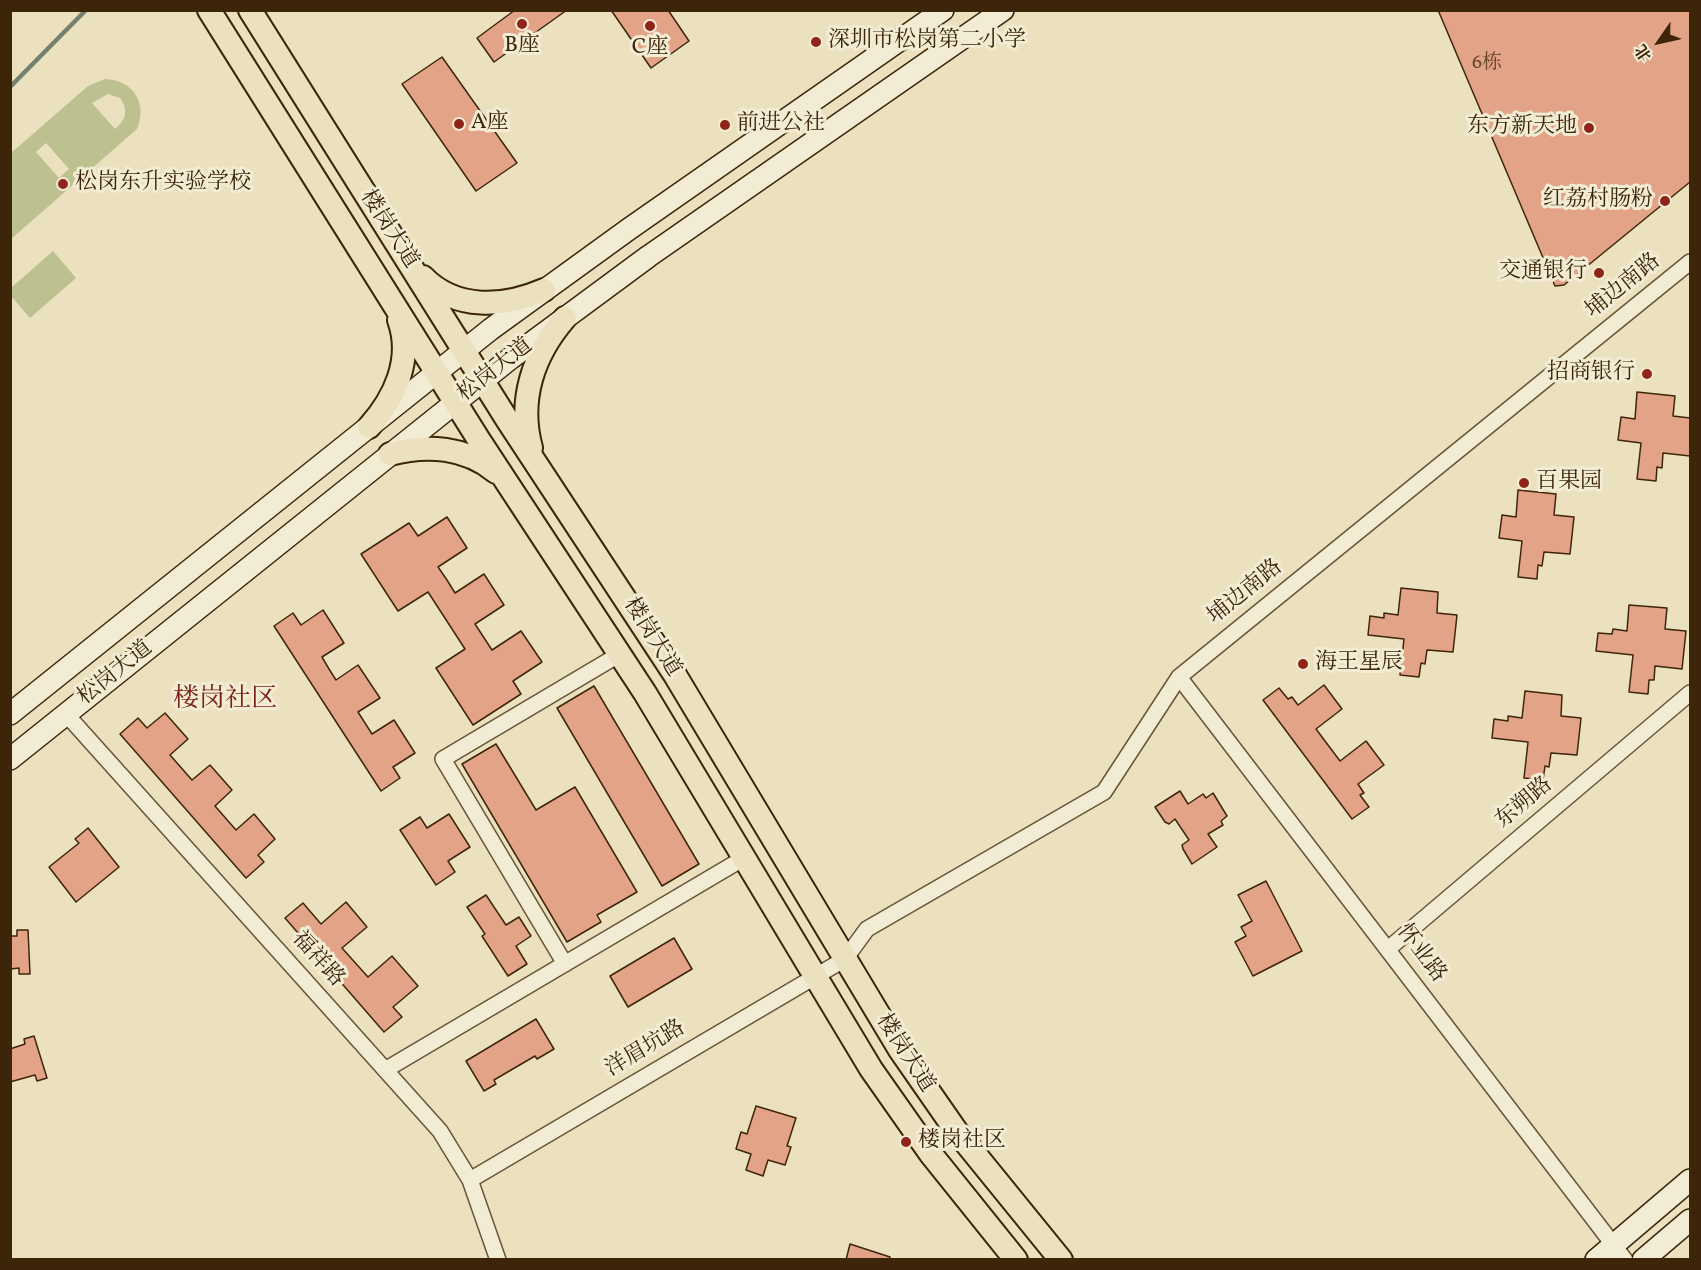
<!DOCTYPE html>
<html>
<head>
<meta charset="utf-8">
<style>
  body { margin:0 }
  #map { position:relative; width:1701px; height:1270px; overflow:hidden; background:#ebe1bf; font-family:Vollkorn,"Noto Serif SC",serif }
  canvas { display:block }
  .frame { position:absolute; inset:0; border:12px solid #3d250a; pointer-events:none }
  .north { position:absolute; left:1629px; top:12px; width:60px; height:60px; -webkit-text-stroke:4px #f2ecd5; paint-order:stroke; rotate:236deg; font-size:16px; font-weight:700; line-height:24px; text-align:center; color:#3d250a }
  .north::after { content:''; display:block; margin:auto; width:21px; height:27px; background:#3d250a; clip-path:polygon(50% 0,100% 100%,50% 72%,0 100%) }
</style>
</head>
<body>
<div id="map">
<canvas width="1701" height="1270"></canvas>
<div class="frame"></div>
<div class="north">北</div>
</div>
<script>
const c = document.querySelector('canvas').getContext('2d');
c.lineJoin = 'round';
function fillPath(path, color) { c.fillStyle = color; c.fill(path, 'evenodd'); }
function trace(path, color, width, dash) { c.strokeStyle = color; c.lineWidth = width; c.lineCap = dash ? 'butt' : 'round'; c.setLineDash(dash || []); c.stroke(path); }
function drawText(font, color, halo, rows, align = 'center') {
  c.font = font + ' Vollkorn,"Noto Serif SC",serif'; c.lineWidth = 6; c.setLineDash([]); c.textBaseline = 'middle'; c.strokeStyle = halo; c.fillStyle = color; for (const [text, x, y, turn = 0] of rows) {
    c.save(); c.translate(x, y); c.rotate((+turn || 0) * Math.PI / 180); c.textAlign = isNaN(turn) ? turn : align; if (halo) c.strokeText(text, 0, 0); c.fillText(text, 0, 0); c.restore();
  }
}
fillPath(new Path2D(`
  M105,79C133,80 148,103 137,129L11,239V153L88,86ZM108,94L120,98C129,110 126,120 115,129L92,103ZM46,143L69,169L59,178L36,152Z
  M53,251L76,278L30,318L11,296V288Z`), '#bcc18f');
trace(new Path2D(`
  M10,87L86,10`), '#74816f', 4.5);
const building = new Path2D(`
  M515,10H567L494,62L477,38Z
  M611,10H668L689,41L651,68Z
  M1438,10H1690V182L1564,285L1555,286Z
  M442,57L517,163L476,191L402,84Z
  M1637,392L1675,396L1673,416L1690,418V456L1663,453L1662,468L1657,467L1656,481L1637,479L1641,443L1618,440L1621,417L1635,419Z
  M1518,490L1556,494L1554,515L1574,517L1570,554L1544,552L1542,566L1538,565L1537,579L1518,577L1522,541L1499,538L1502,515L1516,517Z
  M447,517L467,548L438,567L447,580L455,593L484,574L504,605L475,624L492,650L521,631L542,662L513,681L521,694L473,725L436,668L465,649L428,592L398,611L361,554L409,523L418,536Z
  M1401,588L1438,592L1437,613L1457,615L1453,652L1427,650L1425,664L1421,663L1419,677L1400,675L1404,639L1368,635L1370,616L1384,618V613L1398,615Z
  M1629,605L1667,608L1665,629L1686,631L1682,669L1655,666L1654,680H1649L1648,694L1629,692L1633,655L1596,651L1598,633L1612,634L1613,629L1627,631Z
  M323,610L344,643L322,657L329,669L336,680L358,665L380,698L358,712L372,734L394,720L415,753L393,767L400,778L381,791L274,626L293,613L301,625Z
  M1324,685L1342,709L1316,729L1340,761L1366,741L1384,765L1358,784L1364,793L1360,795L1369,807L1352,819L1263,700L1279,688L1288,699L1292,697L1298,705Z
  M594,686L699,864L662,886L557,708Z
  M1525,691L1562,695L1561,716L1581,718L1577,755L1551,753L1549,767L1545,766L1543,780L1524,778L1528,742L1492,738L1494,719L1508,721V716L1522,718Z
  M165,713L188,739L170,755L192,780L210,765L232,790L215,806L236,830L254,814L275,839L258,855L264,862L246,878L120,734L138,718L147,728Z
  M496,744L536,810L575,787L637,892L597,915L601,922L567,942L462,764Z
  M1180,791L1188,804L1203,794L1206,798L1213,793L1227,816L1221,821L1223,825L1208,834L1217,847L1192,864L1183,849L1182,845L1189,840L1175,819L1169,824L1165,822L1155,807Z
  M449,814L470,847L448,861L455,872L436,885L400,830L420,817L427,828Z
  M88,828L119,867L76,902L49,867L79,843L75,839Z
  M1266,881L1302,951L1253,976L1235,942L1246,936L1241,927L1252,921L1238,895Z
  M486,895L506,925L519,917L531,936L516,946L527,964L508,976L482,936L485,934L467,907Z
  M346,902L367,927L342,948L368,977L392,956L418,986L393,1007L402,1017L384,1032L285,918L303,903L321,924Z
  M17,930H28L30,974H19V968L11,969L10,936H17Z
  M674,938L692,969L628,1007L610,976Z
  M536,1019L554,1049L537,1059L535,1056L494,1080L496,1084L484,1091L466,1061Z
  M34,1036L47,1078L37,1081L35,1075L10,1082V1049L25,1044L24,1039Z
  M756,1106L796,1118L787,1146L791,1147L785,1165L768,1160L763,1176L746,1170L751,1154L736,1149L741,1132L747,1134Z
  M850,1244L890,1257V1260H846Z`);
fillPath(building, '#e3a387');
trace(building, '#3d250a', 1.5);
const minor = new Path2D(`
  M1179,677L1625,1260
  M66,714L440,1131L470,1180L498,1260
  M1388,949L1690,693
  M565,964L443,759L620,654
  M385,1070L744,858
  M470,1180L845,959L867,929L1104,792L1179,677L1690,262`);
const secondary = new Path2D(`
  M10,714L491,329L629,229L943,10
  M10,759L511,358L649,256L1003,10
  M1596,1260L1690,1180
  M1643,1260L1690,1220`);
const primary = new Path2D(`
  M209,10L479,440L645,693L871,1069L930,1153L1016,1260
  M250,10L508,421L675,675L900,1050L957,1132L1061,1260
  M423,277C456,311 505,307 544,290
  M369,427C395,398 413,359 399,320
  M531,448C518,400 533,355 565,318
  M390,454C427,444 466,447 496,472`);
trace(minor, '#685437', 18);
trace(secondary, '#3d250a', 24);
trace(primary, '#3d250a', 26);
trace(minor, '#f2ecd5', 15);
trace(secondary, '#f2ecd5', 21);
trace(primary, '#ebe1bf', 22);
for (const [x, y, r, color] of [
  [522,24,6,"#8f2418"],
  [650,26,6,"#8f2418"],
  [816,42,6,"#8f2418"],
  [459,124,6,"#8f2418"],
  [725,125,6,"#8f2418"],
  [1589,128,6,"#8f2418"],
  [63,184,6,"#8f2418"],
  [1665,201,6,"#8f2418"],
  [1599,273,6,"#8f2418"],
  [1647,374,6,"#8f2418"],
  [1524,483,6,"#8f2418"],
  [1303,664,6,"#8f2418"],
  [906,1142,6,"#8f2418"]
]) { const dot = new Path2D(); dot.arc(x, y, r, 0, 2 * Math.PI); c.fillStyle = color; c.fill(dot); trace(dot, '#f2ecd5', 2); }
drawText('20px', '#664429', null, [
  ["6栋",1487,64]
]);
drawText('22px', '#3d250a', '#f2ecd5', [
  ["深圳市松岗第二小学",828,42],
  ["B座",522,47,"center"],
  ["C座",650,49,"center"],
  ["A座",471,124],
  ["前进公社",737,125],
  ["东方新天地",1577,128,"right"],
  ["松岗东升实验学校",75,184],
  ["红荔村肠粉",1653,201,"right"],
  ["交通银行",1587,273,"right"],
  ["招商银行",1635,374,"right"],
  ["百果园",1536,483],
  ["海王星辰",1315,664],
  ["楼岗社区",918,1142]
], 'left');
drawText('22px', '#3d250a', '#f2ecd5', [
  ["楼岗大道",388,230,57],
  ["埔边南路",1624,287,-39],
  ["松岗大道",496,371,-38],
  ["埔边南路",1246,593,-39],
  ["楼岗大道",651,638,58],
  ["松岗大道",116,674,-39],
  ["东朔路",1525,804,-40],
  ["怀业路",1420,954,53],
  ["福祥路",317,960,48],
  ["洋眉坑路",646,1050,-31],
  ["楼岗大道",904,1054,57]
]);
drawText('26px', '#7a1f14', '#f2ecd5', [
  ["楼岗社区",225,701]
]);
</script>
</body>
</html>
